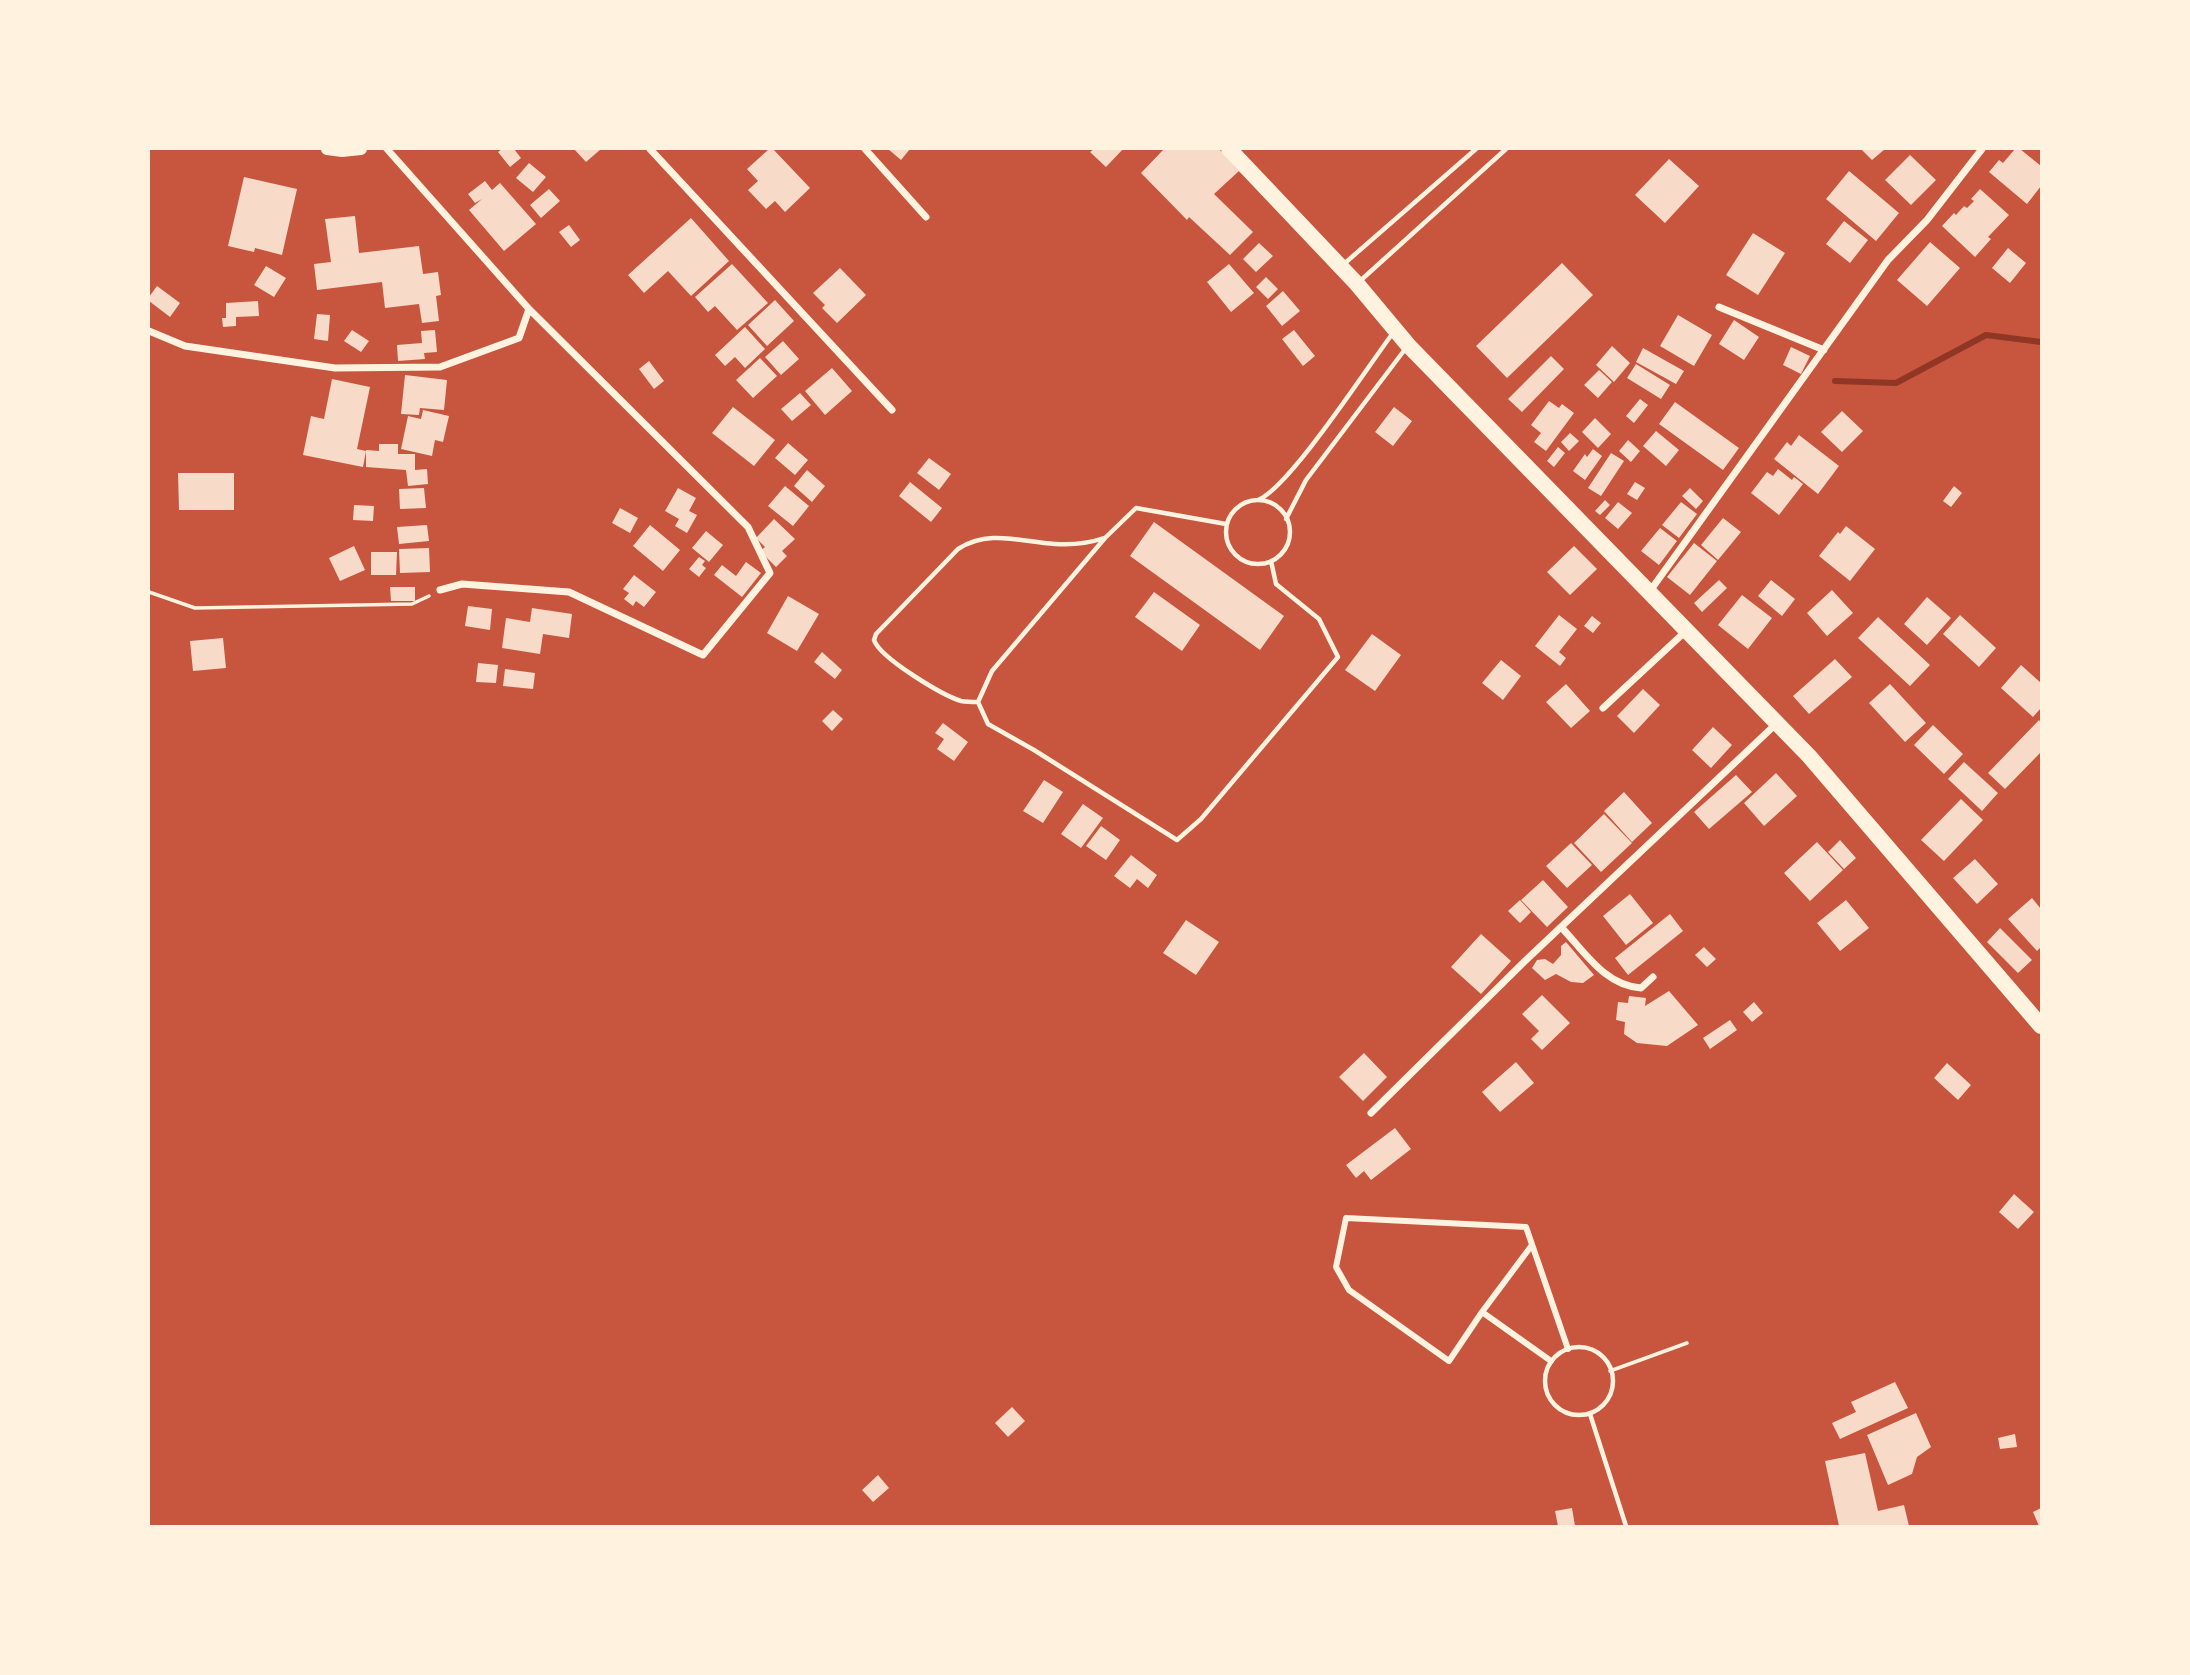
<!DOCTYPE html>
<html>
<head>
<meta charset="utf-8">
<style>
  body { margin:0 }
  #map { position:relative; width:2190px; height:1675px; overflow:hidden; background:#c8553d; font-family:"Titillium Web",sans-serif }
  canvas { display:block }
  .frame { position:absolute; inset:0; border:150px solid #fff3e0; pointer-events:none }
</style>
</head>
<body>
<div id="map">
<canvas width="2190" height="1675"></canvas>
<div class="frame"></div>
</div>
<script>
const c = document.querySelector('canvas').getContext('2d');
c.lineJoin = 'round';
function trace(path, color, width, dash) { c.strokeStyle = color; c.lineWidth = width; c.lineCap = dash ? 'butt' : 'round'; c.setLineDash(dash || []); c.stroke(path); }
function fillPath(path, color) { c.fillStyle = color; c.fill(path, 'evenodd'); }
trace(new Path2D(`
  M1835,381L1896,383L1986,335L2041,342`), '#8f3625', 6);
fillPath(new Path2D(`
  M502,149H514L521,158L510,167L498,152Z
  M574,149H601L586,162Z
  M769,149H773L810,188L785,212L775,201L766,209L748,190L758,181L747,169Z
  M888,149H910L901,160Z
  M1094,149H1123L1106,167L1090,152Z
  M1164,149H1219L1239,171L1214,194L1253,232L1230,255L1189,217L1187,220L1141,173Z
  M1861,149H1885L1872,160Z
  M2015,149H2020L2041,166V186L2027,204L1989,172L1999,160L2003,163Z
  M1910,155L1936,180L1911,205L1885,180Z
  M1669,159L1699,186L1665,223L1635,195Z
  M529,163L546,177L533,192L516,178Z
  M1849,171L1899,213L1876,241L1826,199Z
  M244,177L297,189L282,255L255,248L254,252L228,246Z
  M485,181L492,190L500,183L536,224L504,251L469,210L482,199L475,203L468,194Z
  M549,189L560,201L541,218L530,205Z
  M1980,189L2009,215L1988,237L1991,239L1975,257L1942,226L1954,213L1956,215L1964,206L1967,208L1974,201L1971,199Z
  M355,216L359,253L419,246L423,274L438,272L441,295L436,296L439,321L422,323L419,304L385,308L382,282L317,290L314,264L331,262L325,219Z
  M691,218L729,261L691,296L668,271L644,293L628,275Z
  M1844,221L1868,240L1850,263L1826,244Z
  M569,225L580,240L571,247L559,232Z
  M1753,233L1785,253L1758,295L1726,275Z
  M1930,242L1960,268L1927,306L1897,280Z
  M1259,243L1273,256L1256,272L1243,259Z
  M2008,248L2026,263L2010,283L1992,268Z
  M1562,263L1593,295L1507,378L1476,346Z
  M732,264L768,303L737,330L715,306L708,312L695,297Z
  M1229,264L1254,293L1231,312L1207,282Z
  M266,266L286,278L274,297L254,285Z
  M840,268L866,295L837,323L822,308L825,305L813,293Z
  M1266,277L1278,289L1268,299L1256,287Z
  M157,286L180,303L170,317L149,301V297Z
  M1283,291L1300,311L1282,326L1266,306Z
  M775,300L794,321L767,346L748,325Z
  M258,301L259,316L236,317V326L223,327L222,318H226V303Z
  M317,314L330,315L328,341L314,339Z
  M1678,315L1712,335L1694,366L1660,346Z
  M1734,320L1759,337L1744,360L1719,344Z
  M745,327L765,349L745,368L735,357L725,366L715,355Z
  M352,330L369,341L361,352L344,341Z
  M435,330L437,352L424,353L425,359L398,361L397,345L422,343L421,331Z
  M1294,330L1315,356L1303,366L1282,339Z
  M783,341L799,359L781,375L765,357Z
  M1612,346L1630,363L1614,382L1596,365Z
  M1791,347L1810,356L1801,374L1783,365Z
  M1643,348L1684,371L1676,384L1636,362Z
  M1551,356L1564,369L1522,412L1508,399Z
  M760,358L777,376L753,398L736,380Z
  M649,361L664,381L654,389L639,369Z
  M1636,364L1670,385L1661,399L1627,378Z
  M832,368L852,391L825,415L805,391Z
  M1599,370L1612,382L1598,398L1584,385Z
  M405,375L447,380L444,410L420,408L419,415L401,414Z
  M332,379L370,387L357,449L366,451L363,467L303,455L311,416L324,419Z
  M800,393L811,405L792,421L781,409Z
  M1640,399L1648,405L1634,423L1626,416Z
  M1549,401L1559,408L1562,404L1574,413L1546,451L1534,442L1541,433L1531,425Z
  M1675,402L1739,448L1723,470L1659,424Z
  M733,407L775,440L754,466L712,433Z
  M1394,407L1412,421L1393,446L1375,432Z
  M423,410L449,416L443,442L435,440L432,456L401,449L408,416L421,419Z
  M1842,411L1863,431L1842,452L1821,432Z
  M1595,418L1611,434L1598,448L1582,432Z
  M1656,431L1679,450L1666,466L1643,446Z
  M1570,433L1579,441L1569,451L1561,442Z
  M1799,435L1839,466L1818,494L1774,459L1787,442L1791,446Z
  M1628,440L1640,451L1631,462L1619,451Z
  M788,443L808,460L795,475L775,458Z
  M379,444H398V454H415V470L427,469L428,484L408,486L406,470L366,467V450L379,451Z
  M1558,447L1565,453L1554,467L1547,461Z
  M1593,449L1602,456L1585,480L1573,471L1585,454L1587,457Z
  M1611,453L1624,461L1601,496L1588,488Z
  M929,458L951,474L939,490L917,473Z
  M1778,469L1792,480L1794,477L1803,484L1779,515L1751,493L1767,472L1773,476Z
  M807,470L825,486L812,502L794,486Z
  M178,473H234V510H179Z
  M910,482L942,508L931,522L899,496Z
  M1635,482L1645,488L1637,500L1627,494Z
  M785,486L809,506L793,526L768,506Z
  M1954,486L1962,493L1951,507L1943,501Z
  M424,488L426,508L400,509L399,489Z
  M678,488L696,498L689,511L697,515L687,533L675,526L679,519L665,511Z
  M1690,488L1703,501L1696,509L1682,496Z
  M1605,500L1610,505L1600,515L1595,511Z
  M1618,502L1632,513L1618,529L1605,518Z
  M1681,502L1697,514L1679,538L1662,525Z
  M354,505L374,506L373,521L353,520Z
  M620,508L638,518L630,533L612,523Z
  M1723,518L1741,532L1718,560L1701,545Z
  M774,519L795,539L782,551L787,556L776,567L760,551L765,547L756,538Z
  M1154,522L1284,616L1260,650L1130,556Z
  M427,525L429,541L399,544L397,527Z
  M650,525L680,550L663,571L633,546Z
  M1846,526L1875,549L1850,581L1819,556L1838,532L1840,534Z
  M1660,528L1677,541L1659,565L1641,551Z
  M706,531L723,545L709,562L692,548Z
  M1694,543L1717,561L1690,595L1667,577Z
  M354,546L365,570L340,581L329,558Z
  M1574,546L1597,569L1570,595L1547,572Z
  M429,548L430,572L400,573L399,549Z
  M371,552H397L396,575H371Z
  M699,557L705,561L702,565L706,568L699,577L689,569Z
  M746,562L761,573L742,597L714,575L722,565L736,576Z
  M634,575L656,592L644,607L636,601L633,606L624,599L629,593L623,589Z
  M1719,580L1727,588L1702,612L1694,603Z
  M1771,580L1795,599L1782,616L1758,596Z
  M390,587H415V601H391Z
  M1832,590L1853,613L1827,636L1807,613Z
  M1154,592L1200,625L1182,651L1135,617Z
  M1742,595L1772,618L1748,649L1718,625Z
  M788,596L819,614L797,651L767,633Z
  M1927,597L1951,618L1927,645L1904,624Z
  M468,606L492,609L490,630L465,626Z
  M532,608L572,614L569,638L543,634L540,654L502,648L506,618L530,622Z
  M1559,615L1577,629L1559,652L1566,658L1560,666L1535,646Z
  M1960,615L1996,648L1979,667L1943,634Z
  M1592,616L1601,623L1593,633L1584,626Z
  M1878,617L1930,665L1910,686L1858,638Z
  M1372,634L1401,655L1375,691L1345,670Z
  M223,638L226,668L193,671L190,641Z
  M822,652L842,670L835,679L814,662Z
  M1835,659L1852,677L1809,714L1793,696Z
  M1501,660L1521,676L1503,700L1482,683Z
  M478,663L498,665L496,683L476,682Z
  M2021,665L2041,683V708L2033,717L2001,688Z
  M505,669L535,673L533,689L503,686Z
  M1566,684L1590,711L1571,728L1546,702Z
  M1890,684L1926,723L1905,742L1869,703Z
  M1643,689L1660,705L1634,733L1617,716Z
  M833,710L843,719L832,731L822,721Z
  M2039,720L2041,723V752L2005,789L1988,773Z
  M943,723L968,742L954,761L937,749L944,739L935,733Z
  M1933,725L1963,754L1944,774L1914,745Z
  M1713,727L1732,745L1711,768L1692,750Z
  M1964,762L1998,793L1982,811L1948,779Z
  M1776,773L1797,796L1764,826L1744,803Z
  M1736,775L1752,792L1709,829L1694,812Z
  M1044,780L1063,792L1043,823L1023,811Z
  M1624,792L1652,823L1632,842L1604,811Z
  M1961,799L1983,820L1944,861L1921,840Z
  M1083,804L1103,818L1081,848L1061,834Z
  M1604,814L1632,843L1601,872L1574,843Z
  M1101,826L1120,840L1106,860L1086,846Z
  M1840,840L1856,858L1844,869L1828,852Z
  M1817,842L1843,870L1810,901L1784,873Z
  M1571,843L1592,865L1567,888L1546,866Z
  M1131,855L1157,875L1148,888L1137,879L1130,888L1114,876Z
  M1975,859L1998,884L1977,904L1953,878Z
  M1543,880L1568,907L1547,927L1521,900Z
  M1630,894L1653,923L1626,945L1603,916Z
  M2032,898L2041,909V947L2037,951L2008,919Z
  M1520,900L1531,912L1520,923L1508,911Z
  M1846,900L1869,928L1840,951L1817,923Z
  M1670,914L1683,931L1628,975L1615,958Z
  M1186,920L1219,942L1196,975L1163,953Z
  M2000,928L2032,960L2018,973L1987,942Z
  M1481,934L1511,961L1481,994L1451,967Z
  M1566,942L1594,975L1583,983L1571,982L1556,974L1545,980L1532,968L1537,960L1545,959L1553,964L1561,955V946Z
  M1704,947L1716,959L1707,967L1695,955Z
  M1669,991L1698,1025L1667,1046L1637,1043L1624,1034L1625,1022L1616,1020L1618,1002L1628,1003L1629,996L1646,998L1645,1006Z
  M1542,995L1570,1023L1542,1050L1531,1039L1539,1031L1522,1014Z
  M1754,1002L1763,1013L1752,1022L1743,1012Z
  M1730,1020L1737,1030L1710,1049L1703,1038Z
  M1364,1053L1387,1077L1363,1101L1339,1077Z
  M1516,1062L1534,1083L1500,1112L1482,1092Z
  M1947,1063L1971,1085L1958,1100L1934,1078Z
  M1395,1128L1411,1149L1371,1180L1364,1171L1356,1178L1346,1165Z
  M2014,1194L2034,1212L2018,1229L1999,1212Z
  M1895,1382L1908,1408L1840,1439L1832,1423L1856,1412L1851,1402Z
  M1012,1407L1025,1421L1008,1437L995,1423Z
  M1916,1413L1931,1447L1917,1457L1912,1474L1888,1485L1867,1435Z
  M2015,1434L2017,1447L2000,1449L1998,1438Z
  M1865,1453L1878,1511L1904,1505L1909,1526H1839L1825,1461Z
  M878,1475L889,1488L873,1502L862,1490Z
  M1572,1508L1575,1526H1558L1555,1511Z
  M2041,1508V1526H2039L2033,1512Z`), '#f7dbc8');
trace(new Path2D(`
  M149,592L195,608L412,604L429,596
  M1610,1371L1687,1343`), '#fff3e0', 3.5);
trace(new Path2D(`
  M1345,263L1476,149
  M1360,281L1506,149
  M1258,500C1290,487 1368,366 1393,333
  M1226 532a32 32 0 1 1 64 0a32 32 0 1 1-64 0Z
  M1286,519L1306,480L1406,348
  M1226,524L1136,508L1105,538L992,671L978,702L988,724L1034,750L1177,840L1201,819L1338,657L1319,619L1276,584L1271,561
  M978,702C973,702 967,702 961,701C942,695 880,658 874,640L876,634L958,549C989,529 1021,542 1055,544C1072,545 1087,544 1104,538
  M1545 1381a34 34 0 1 1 68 0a34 34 0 1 1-68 0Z
  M1590,1414L1626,1526`), '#fff3e0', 4.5);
trace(new Path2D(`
  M1482,1312L1532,1245
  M1551,1361L1482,1312L1449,1361L1349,1290L1336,1267L1346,1218L1526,1227L1568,1349`), '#fff3e0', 6);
trace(new Path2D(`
  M387,149L529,309L748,527L770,573L703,655L569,592L462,584L440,590
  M650,149L892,410
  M865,149L926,217
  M1719,307L1824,350
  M149,331L185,346L335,368L440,367L519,338L529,309
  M1650,591L1888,260L1927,220L1982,149
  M1603,708L1687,630
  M1561,927C1584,951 1605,986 1641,988L1653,977
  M1371,1113L1525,961L1777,723`), '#fff3e0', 7);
trace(new Path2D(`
  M327,149L342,151L361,149`), '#fff3e0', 12);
trace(new Path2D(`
  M1229,149L1357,284L1408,345L1809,756L2041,1026`), '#fff3e0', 16);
</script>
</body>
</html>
